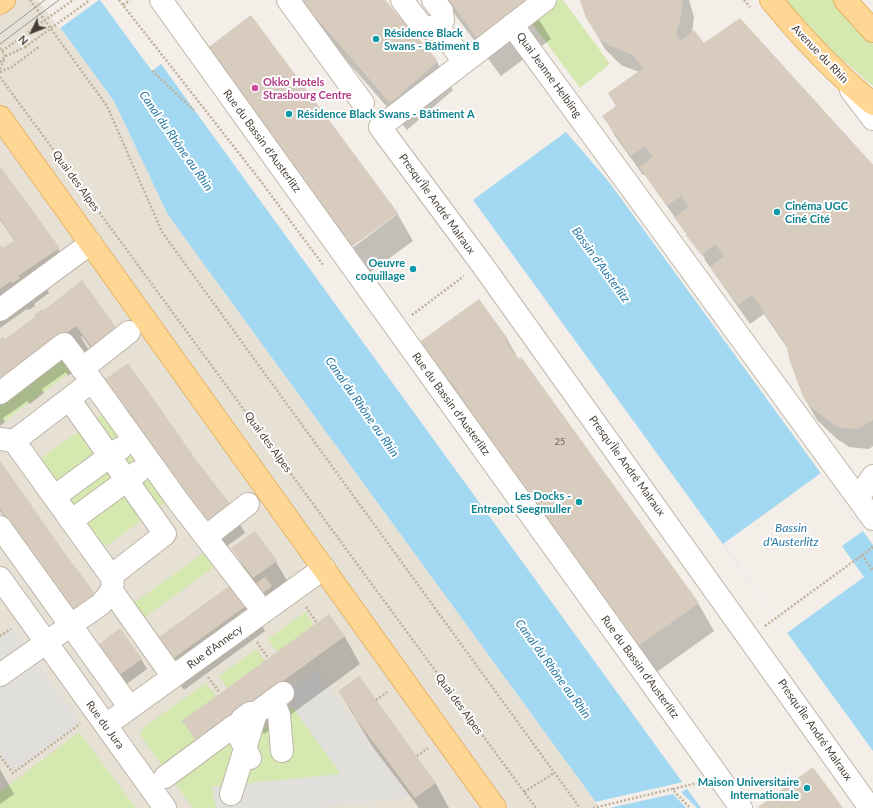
<!DOCTYPE html>
<html>
<head>
<meta charset="utf-8">
<style>
  body { margin:0 }
  #map { position:relative; width:873px; height:808px; overflow:hidden; background:#f3eee7; font-family:Lato,sans-serif }
  canvas { display:block }
  .north { position:absolute; left:12px; top:12px; width:40px; height:40px; -webkit-text-stroke:3px #fff; paint-order:stroke; rotate:227deg; font-size:11px; font-weight:700; line-height:16px; text-align:center; color:#463e36 }
  .north::after { content:''; display:block; margin:auto; width:14px; height:18px; background:#463e36; clip-path:polygon(50% 0,100% 100%,50% 72%,0 100%) }
</style>
</head>
<body>
<div id="map">
<canvas width="873" height="808"></canvas>
<div class="north">N</div>
</div>
<script>
const c = document.querySelector('canvas').getContext('2d');
c.lineJoin = 'round';
function fillPath(path, color) { c.fillStyle = color; c.fill(path, 'evenodd'); }
function trace(path, color, width, dash) { c.strokeStyle = color; c.lineWidth = width; c.lineCap = dash ? 'butt' : 'round'; c.setLineDash(dash || []); c.stroke(path); }
function drawText(font, color, halo, rows, align = 'center') {
  c.font = font + ' Lato,sans-serif'; c.lineWidth = 4; c.setLineDash([]); c.textBaseline = 'middle'; c.strokeStyle = halo; c.fillStyle = color; for (const [text, x, y, turn = 0] of rows) {
    c.save(); c.translate(x, y); c.rotate((+turn || 0) * Math.PI / 180); c.textAlign = isNaN(turn) ? turn : align; if (halo) c.strokeText(text, 0, 0); c.fillText(text, 0, 0); c.restore();
  }
}
fillPath(new Path2D(`
  M0,0H40L114,101L168,215L600,808H0Z`), '#e7e0d5');
fillPath(new Path2D(`
  M559,0H563L610,64L580,88L531,22Z
  M785,0H835L873,44V86L833,52Z
  M63,352L76,368L2,423L0,420V399Z
  M108,410L172,498L97,553L33,464Z
  M210,548L221,562L145,617L134,603Z
  M305,612L314,625L277,652L268,639Z
  M256,649L265,661L227,688L219,676Z
  M206,683L216,696L182,721L198,743L227,722L267,727L293,708L341,774L212,787L216,808H193L140,735L144,727Z
  M79,732L136,808H0V792Z`), '#d4e8af');
fillPath(new Path2D(`
  M278,607L282,613L160,701L156,695Z
  M11,628L80,723L13,773L0,756V636Z
  M316,669L409,797L310,808H216L212,787L341,774L283,693Z`), '#e1dfdc');
fillPath(new Path2D(`
  M40,0H100L152,71L161,64L701,808H600L168,215L114,101Z
  M566,132L609,182L873,545V751L473,200Z`), '#a2d8f1');
fillPath(new Path2D(`
  M38,0H99L59,29Z
  M821,473L863,531L842,546L864,577L787,633L723,544Z
  M683,782L687,789L681,792L697,808H686L673,794L609,808H600L595,802Z`), '#f3eee7');
fillPath(new Path2D(`
  M294,0H383L437,62L453,90L407,130Z
  M444,0H527L551,39L501,76Z
  M581,0H689L694,17L692,33L704,44L740,19L873,165V446L869,449L849,447L837,439L817,420L805,399L788,349L764,314L750,324L645,175H643L615,136L604,116L617,107L639,72L621,65L605,49L593,28ZM686,235H689L705,258L704,259Z
  M223,77L397,213L413,241L369,273L351,249L396,215V213L350,247Z
  M0,168L65,259L37,273L49,293L34,304L35,306L29,310L27,309L0,328V247L3,249L15,241L0,220Z
  M82,282L101,362L82,336L81,337L91,354L82,366L68,376L66,372L42,389L44,393L30,404L27,401L15,410L3,418L5,422L0,426V340H5Z
  M479,300L507,339L519,360L698,603L714,631L654,674L435,371Z
  M105,380L196,462L229,505L245,533L223,549Z
  M0,463L37,561L0,511Z
  M255,532L276,562L292,589L270,605L249,576L233,548Z
  M249,604L265,631L184,690L169,670L153,642Z
  M329,615L345,637L360,664L264,734L252,718L204,752L183,721Z
  M104,656L141,659L147,669L125,685Z
  M358,677L436,784L449,808H419L372,746L339,691Z
  M0,769L14,794L0,804Z`), '#0003');
fillPath(new Path2D(`
  M301,0H385L438,61L390,103Z
  M449,0H529L479,41Z
  M580,0H683L680,20L676,33L681,41L694,30L704,43L740,18L873,165V420L857,429L837,427L811,407L804,399L790,362L786,344L752,295L738,305L710,267L724,256L715,244L702,255L674,217L689,207L681,196L667,206L639,167L653,157L645,146L631,156L602,116L616,106L608,93L643,68L633,55L608,45L599,38L586,18Z
  M251,15L398,213L353,246L206,49Z
  M0,166L60,248L18,276L20,278L12,283L11,281L0,289V245L3,248L15,240L0,219Z
  M82,280L117,329L92,347L76,326L0,381V339L3,336L5,339L35,317L34,315L42,309L43,311Z
  M479,299L508,339L505,341L516,356L518,359L521,357L699,603L637,647L460,402L463,399L450,381L447,383L418,343Z
  M128,363L197,461L230,504L206,522L127,409L125,410L104,380Z
  M0,461L67,556L99,599L75,616L0,509Z
  M255,531L277,561L253,578L231,548Z
  M265,577L272,586L257,597L250,588Z
  M235,582L250,603L167,663L152,642Z
  M329,614L345,636L198,743L182,721Z
  M120,628L142,659L118,676L97,646Z
  M359,676L436,783L415,798L353,715V712L338,691Z
  M813,767L843,808H759L758,807Z`), '#d8ccbf');
const minor = new Path2D(`
  M161,0L741,808
  M288,0L363,103
  M402,0L421,25L431,29L443,20L442,11L433,0
  M545,0L380,127L481,263L870,808
  M437,25L464,62
  M512,25L873,519
  M851,90L873,119
  M0,310L91,243
  M82,369L129,332
  M0,393L64,344L92,381
  M0,439L14,441L69,399
  M14,441L111,576
  M54,497L121,448
  M858,498L873,476
  M71,521L138,472
  M0,527L123,698
  M207,536L248,504
  M0,578L165,808
  M112,591L166,667
  M0,675L101,604C109,594 116,589 111,576L165,534L69,399L92,381L178,501L255,601
  M273,700L279,715L282,751
  M242,719L250,713H256L283,693
  M106,725L324,568
  M165,777L234,726L250,758
  M231,794L256,713`);
const major = new Path2D(`
  M771,0C802,38 835,73 873,104
  M845,0L873,31
  M0,3L4,0
  M0,117L495,808`);
trace(minor, '#bfb5a9', 24);
trace(major, '#e5b263', 24);
trace(new Path2D(`
  M30,0L107,106L162,232L580,808
  M119,0L256,175L324,266
  M744,0L750,7
  M123,5L130,0
  M0,48L6,57
  M0,62L6,56L25,47
  M0,69L4,60
  M152,71L194,110
  M0,72L12,67L40,46
  M0,77L536,808
  M412,315L464,276
  M862,555L873,570
  M306,607L317,623
  M765,626L873,547
  M0,636L11,629
  M257,642L268,658
  M208,677L220,693
  M376,700L387,692
  M0,756L13,773L80,724
  M417,756L428,748
  M673,789L697,783
  M524,792L554,773
  M593,808L672,789L690,808`), '#c1b09a', 2.5, [2, 2]);
trace(minor, '#fff', 22);
trace(major, '#ffd794', 22);
trace(new Path2D(`
  M0,34L45,0
  M0,44L59,0`), '#969696', 1);
trace(new Path2D(`
  M25,47L90,0
  M2,51L73,0`), '#c1b09a', 2.5, [2, 2]);
for (const [x, y, r, color] of [
  [376,39,4,"#0f9aa8"],
  [255,88,4,"#d1479c"],
  [289,114,4,"#0f9aa8"],
  [777,212,4,"#0f9aa8"],
  [413,269,4,"#0f9aa8"],
  [579,502,4,"#0f9aa8"],
  [807,788,4,"#0f9aa8"]
]) { const dot = new Path2D(); dot.arc(x, y, r, 0, 2 * Math.PI); c.fillStyle = color; c.fill(dot); trace(dot, '#fff', 1.5); }
drawText('9px', '#6a6258', null, [
  ["25",560,442]
]);
drawText('bold 11px', '#0d838f', '#fff', [
  ["Résidence Black",384,33],
  ["Swans - Bâtiment B",384,46],
  ["Résidence Black Swans - Bâtiment A",297,114],
  ["Cinéma UGC",785,206],
  ["Ciné Cité",785,219],
  ["Oeuvre",405,263,"right"],
  ["coquillage",405,276,"right"],
  ["Les Docks -",571,496,"right"],
  ["Entrepot Seegmuller",571,509,"right"],
  ["Maison Universitaire",799,782,"right"],
  ["Internationale",799,795,"right"]
], 'left');
drawText('11px', '#463e36', '#fff', [
  ["Avenue du Rhin",820,54,46],
  ["Quai Jeanne Helbling",549,75,54],
  ["Rue du Bassin d'Austerlitz",262,141,54],
  ["Quai des Alpes",76,181,54],
  ["Presqu'Île André Malraux",437,204,54],
  ["Rue du Bassin d'Austerlitz",451,404,54],
  ["Quai des Alpes",268,442,54],
  ["Presqu'Île André Malraux",627,466,54],
  ["Rue d'Annecy",215,647,-36],
  ["Rue du Bassin d'Austerlitz",640,667,54],
  ["Quai des Alpes",459,704,54],
  ["Rue du Jura",105,725,54],
  ["Presqu'Île André Malraux",815,730,55]
]);
drawText('bold 11px', '#b23c85', '#fff', [
  ["Okko Hotels",263,82],
  ["Strasbourg Centre",263,95]
], 'left');
drawText('italic 12px', '#2a7ba4', '#fff', [
  ["Canal du Rhône au Rhin",176,141,55],
  ["Bassin d'Austerlitz",601,265,54],
  ["Canal du Rhône au Rhin",362,407,55],
  ["Bassin",791,528],
  ["d'Austerlitz",791,542],
  ["Canal du Rhône au Rhin",553,669,54]
]);
</script>
</body>
</html>
